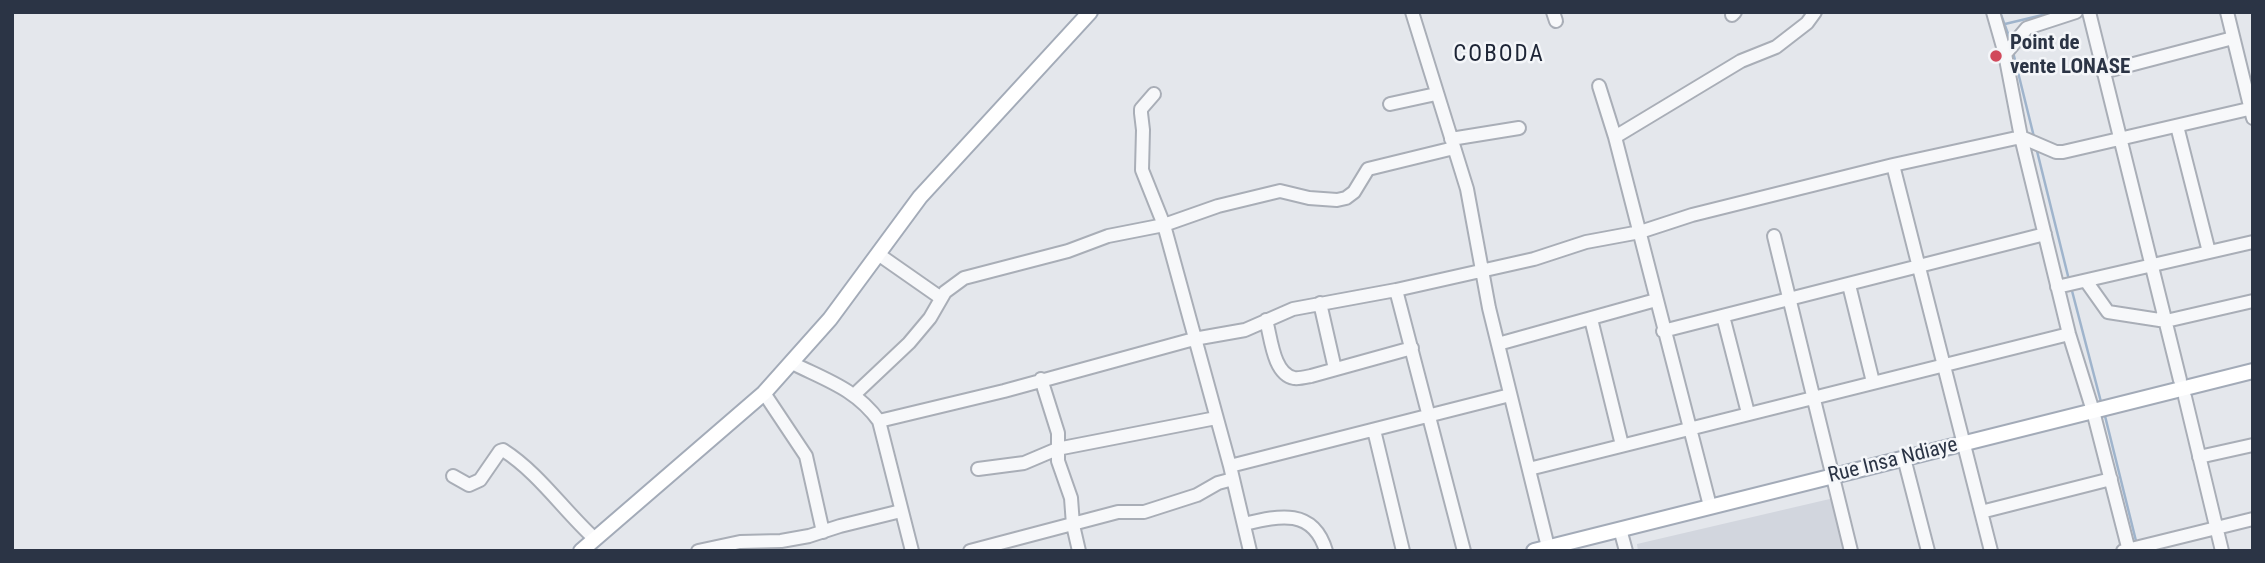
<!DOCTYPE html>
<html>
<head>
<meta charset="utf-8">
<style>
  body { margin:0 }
  #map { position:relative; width:2265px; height:563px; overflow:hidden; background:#e4e7ec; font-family:"Roboto Condensed",sans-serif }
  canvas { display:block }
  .frame { position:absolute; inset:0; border:14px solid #2b3445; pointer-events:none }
</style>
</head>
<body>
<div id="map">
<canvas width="2265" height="563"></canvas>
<div class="frame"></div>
</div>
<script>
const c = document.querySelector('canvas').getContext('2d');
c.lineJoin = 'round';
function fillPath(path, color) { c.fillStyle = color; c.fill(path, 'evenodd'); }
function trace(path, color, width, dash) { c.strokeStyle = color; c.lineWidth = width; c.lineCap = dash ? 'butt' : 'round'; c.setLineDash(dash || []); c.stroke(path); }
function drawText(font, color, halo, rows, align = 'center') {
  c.font = font + ' "Roboto Condensed",sans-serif'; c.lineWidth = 5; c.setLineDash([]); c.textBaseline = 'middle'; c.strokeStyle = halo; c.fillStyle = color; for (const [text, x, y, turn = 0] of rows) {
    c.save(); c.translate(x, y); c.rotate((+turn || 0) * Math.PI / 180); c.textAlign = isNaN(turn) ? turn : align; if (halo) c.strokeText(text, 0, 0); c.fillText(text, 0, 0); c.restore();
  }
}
fillPath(new Path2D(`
  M1834,498L1847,551H1638L1637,544Z`), '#d2d6de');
trace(new Path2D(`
  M2000,12L2011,42
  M2005,24L2055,12
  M2013,52L2034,137
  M2036,147L2069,280
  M2071,287L2101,402
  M2104,412L2137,545`), '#9fb4cc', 2.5);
const minor = new Path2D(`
  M1412,12L1467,189L1489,308L1548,547
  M1553,12L1556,21
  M1993,12L2005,54L2021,137L2069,334L2093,411L2129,551
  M2089,12L2180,380
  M2227,12L2253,118
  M1732,15L1735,12
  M2005,54L2027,28L2076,12
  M2103,72L2233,38
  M1599,86L1615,137
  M1154,94L1141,109V113L1143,130L1142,170L1164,225L1230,466L1250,551
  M1390,104L1436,94
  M2177,126L2209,252
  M1451,139L1519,128
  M1893,165L1991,551
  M1774,236L1851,551
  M878,254L941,298
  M2086,281L2108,312L2166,321L2253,301
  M1849,285L1873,382
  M2057,287L2253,242
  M1396,290L1464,551
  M1320,303L1335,369
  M1723,316L1748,413
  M1591,319L1622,445
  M1266,320C1271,337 1273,374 1294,378C1298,379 1306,377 1311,376L1412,348
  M1663,331L2045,234
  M1498,344L1656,300
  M792,363C826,380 856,389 879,421L912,551
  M1041,379L1058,433V461L1071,498L1073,525L1079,551
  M764,393L806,456L823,532
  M855,394L909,343L930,318L945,292L964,278L1068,251L1108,236L1164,225L1218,206L1280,191L1309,198L1337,200L1346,198L1354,192L1368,169L1454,148
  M2185,397L2222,551
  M879,421L1004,391L1194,339L1245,330L1293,309L1396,290L1534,259L1586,242L1640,232L1692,215L1893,165L2021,137L2056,152H2063L2253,108
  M1374,430L1403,551
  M2199,457L2253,445
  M1904,458L1928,551
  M1230,466L1510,395
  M978,469L1024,463L1057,449L1216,418
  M1529,469L2069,334
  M453,476L469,485L480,480L500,451L503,450C539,473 564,511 595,539
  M1710,506L1615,137L1741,61L1776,47L1807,23L1815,12
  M1981,512L2111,479
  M1244,524C1278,516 1313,507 1326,551
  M1620,529L1626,551
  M698,551L740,542L781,541L809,536L840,526L901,511
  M970,551L1118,512H1144L1197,495L1218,483L1233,479
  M2123,551L2253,519`);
const major = new Path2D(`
  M581,551L764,393L830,319L920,197L1090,12
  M1534,551L2253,371`);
trace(minor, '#a9aeb7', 16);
trace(major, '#a3abb8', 18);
trace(minor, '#f7f8fa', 12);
trace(major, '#fff', 14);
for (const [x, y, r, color] of [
  [1996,56,7,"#d1495b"]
]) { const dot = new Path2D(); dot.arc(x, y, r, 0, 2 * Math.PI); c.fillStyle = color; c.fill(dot); trace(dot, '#f4f6f9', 2.5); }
drawText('bold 21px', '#2b3445', '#f4f6f9', [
  ["Point de",2010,44],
  ["vente LONASE",2010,68]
], 'left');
drawText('21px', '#2b3445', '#f4f6f9', [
  ["Rue Insa Ndiaye",1893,461,-14]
]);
c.letterSpacing = '2px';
drawText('23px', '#1d2536', '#f4f6f9', [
  ["COBODA",1499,55]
]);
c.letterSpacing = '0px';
</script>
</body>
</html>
